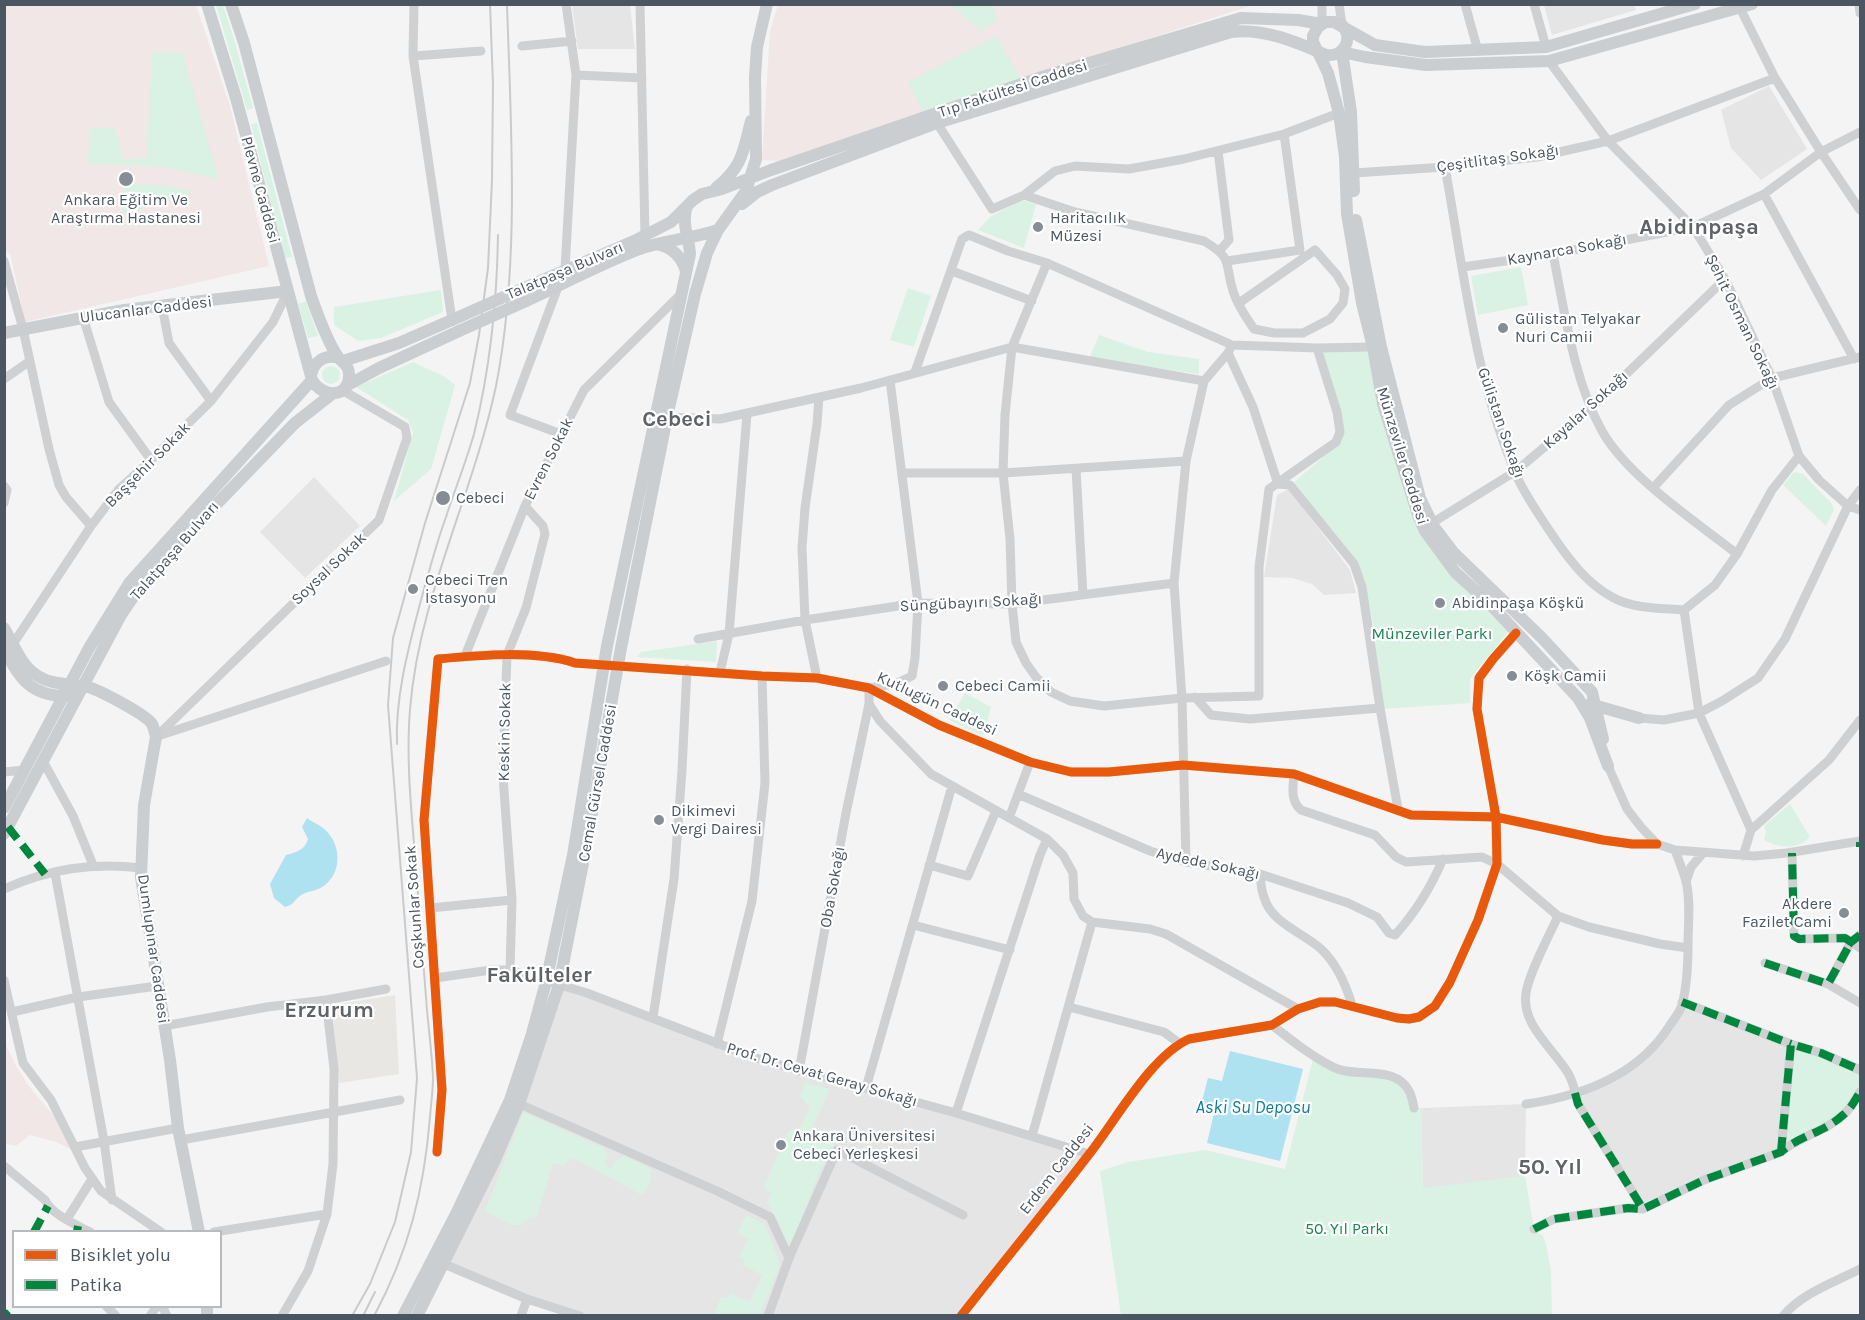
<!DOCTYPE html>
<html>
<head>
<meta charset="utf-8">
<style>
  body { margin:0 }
  #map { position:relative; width:1865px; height:1320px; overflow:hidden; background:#f4f4f4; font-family:Karla,sans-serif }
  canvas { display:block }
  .frame { position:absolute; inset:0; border:6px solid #4a5661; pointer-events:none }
  .legend { position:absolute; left:12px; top:1230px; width:210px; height:78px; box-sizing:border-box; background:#fff; border:2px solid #b7bbc0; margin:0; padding:8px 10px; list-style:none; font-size:18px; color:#4a5661 }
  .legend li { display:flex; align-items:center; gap:12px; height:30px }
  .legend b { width:30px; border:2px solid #b7bbc0 }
</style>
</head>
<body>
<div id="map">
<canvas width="1865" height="1320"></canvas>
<div class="frame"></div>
<ul class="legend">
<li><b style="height:8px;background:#e8590c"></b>Bisiklet yolu</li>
<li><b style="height:8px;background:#00873e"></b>Patika</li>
</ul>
</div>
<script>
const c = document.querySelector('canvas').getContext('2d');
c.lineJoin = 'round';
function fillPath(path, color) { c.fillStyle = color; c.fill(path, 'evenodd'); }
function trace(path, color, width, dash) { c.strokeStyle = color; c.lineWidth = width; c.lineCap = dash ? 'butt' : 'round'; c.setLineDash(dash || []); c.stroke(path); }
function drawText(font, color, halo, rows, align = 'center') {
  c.font = font + ' Karla,sans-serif'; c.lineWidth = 4.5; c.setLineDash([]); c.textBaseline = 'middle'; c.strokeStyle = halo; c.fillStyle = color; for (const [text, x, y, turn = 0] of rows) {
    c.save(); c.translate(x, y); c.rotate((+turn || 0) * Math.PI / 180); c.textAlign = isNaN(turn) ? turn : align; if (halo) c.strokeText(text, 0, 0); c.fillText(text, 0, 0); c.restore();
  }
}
fillPath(new Path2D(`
  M395,995L399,1074L339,1083L332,1005Z`), '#e8e7e3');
fillPath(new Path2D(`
  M572,5H630L635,49H578Z
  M1544,5H1634L1636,10L1552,35Z
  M1769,86L1807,149L1761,180L1731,148L1721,110Z
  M314,477L360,526L305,578L260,532Z
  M1289,489L1350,570L1356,593L1324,595L1312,584L1292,578L1264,577L1277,495Z
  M559,985L717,1044L1089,1154L961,1315H580L444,1264L495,1160Z
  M1681,1007L1785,1045L1790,1052L1781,1152L1643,1209L1575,1093L1644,1058Z
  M1526,1104L1525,1176L1423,1189L1421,1108Z`), '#e6e5e6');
fillPath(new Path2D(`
  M32,4L196,5L230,106L269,266L25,322L10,253L5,252L4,6Z
  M778,5H1253L910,116L782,161L762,160L770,31Z
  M4,1041L15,1064L28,1085L58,1121L70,1149L56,1142L30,1135L16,1146L5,1144Z`), '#f1e7e6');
fillPath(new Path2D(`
  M216,5H223L234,39L253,108L247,110Z
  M950,5H990L998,20L981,31Z
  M996,36L1020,79L924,114L908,82Z
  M152,52L182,53L219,179L157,166L88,164L91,128H115L123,160L147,158Z
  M257,123L292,257L285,258L251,124Z
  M123,183L164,186L195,191L123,216Z
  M1021,200L1036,204L1024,248L978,230L990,217Z
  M1521,267L1528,305L1478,315L1471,276Z
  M908,288L931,296L914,347L890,340Z
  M441,290L443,312L381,338L358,341L334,325V307Z
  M306,301L318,336L308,338L298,304Z
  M1099,335L1148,352L1199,359V374L1089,359Z
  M1323,351L1370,352L1424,533L1511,628L1470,679V703L1382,709L1372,620L1364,579L1355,560L1332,530L1292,484L1338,444Z
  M413,362L445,377L455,385L431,469L394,501L413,433L408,420L356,387Z
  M322 375a9 9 0 1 1 18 0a9 9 0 1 1-18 0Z
  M1794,472L1803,474L1832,504L1834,510L1826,526L1783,485Z
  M717,641L716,662L637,657L641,652Z
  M965,693L991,707L983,736L949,720Z
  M1790,804L1810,837C1798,850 1778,848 1764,840L1766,832L1764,826Z
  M1785,1045L1860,1070V1092L1845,1114L1780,1148L1790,1053Z
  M1314,1055L1333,1067L1391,1076L1403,1083L1414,1108H1421L1423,1188L1525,1176L1534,1229L1543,1236L1546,1244L1551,1271L1552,1315H1121L1100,1171L1128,1162L1205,1150L1285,1169Z
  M805,1083L830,1089L811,1131L834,1144L819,1172L792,1244L789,1246L785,1242L776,1218L767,1203L771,1193L764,1187L788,1131L792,1129L799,1132L810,1106L800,1098Z
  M523,1112L604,1148L609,1157L605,1163L610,1169L614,1162L624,1156L651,1169C652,1179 648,1188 642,1195L573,1158L563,1166L553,1163L537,1216L530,1217L521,1225H511L485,1211Z
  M746,1215L765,1224L779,1261L778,1270L760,1315H714L721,1297L728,1298L731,1294L750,1302L762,1275L743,1265L744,1260L739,1257L748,1239L737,1233Z`), '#d9f2e3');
fillPath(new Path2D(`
  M307,818C312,822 318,824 323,828C341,842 343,871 325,885C317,892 307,890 300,896C294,900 294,905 285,907L274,898L270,884L286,855C297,852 305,850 308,839L302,827Z
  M1230,1051L1303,1069L1280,1161L1207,1143L1214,1113L1200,1109L1208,1078L1222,1081Z`), '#aee2f0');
trace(new Path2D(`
  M414,4L413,56L452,320
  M640,4L645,236
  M1339,4L1342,25
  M1465,4L1478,51
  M1534,4L1546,47
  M1738,4L1775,78L1821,152L1860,210
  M1859,4L1860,13
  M1322,24V4
  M522,46L572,41
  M413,56L481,51
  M1549,61L1608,141L1693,227L1725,279L1772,378L1799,456L1819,480L1848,506L1860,510
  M576,75L642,78
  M937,123L992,209L1024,195L1055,171L1075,166L1129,169L1184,159L1284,134L1339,113
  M1218,151L1229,240L1220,250
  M1445,167C1464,272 1475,383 1519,481C1529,501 1543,521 1555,539C1571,562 1588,584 1612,597C1633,609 1660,608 1684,610L1715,585L1737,554L1772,490L1799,456
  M1354,173L1445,167L1537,157L1608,141L1775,78
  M1764,194L1854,359
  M1024,195L1075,212L1204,241C1234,259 1224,262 1233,291C1237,305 1246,317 1254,329L1274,333H1303L1330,319L1343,303L1345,289L1337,275L1315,250L1239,303
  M1553,254C1565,313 1573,378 1602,431C1628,477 1695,521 1737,554
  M4,261L23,329L49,449L59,485L66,497L91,526
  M1227,261L1300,250L1284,134
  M1047,263L1012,347L1005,415L1003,473L1010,539L1012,604L1016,642L1026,663L1036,677L1051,692L1070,701L1104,706L1182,698L1186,862
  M1463,267L1553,254L1693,227L1764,194L1821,152L1860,132
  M565,269L576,75L566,4
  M952,271L1032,301
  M558,287L510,415L561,434
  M162,306L169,343L211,401
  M83,317L109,402L151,460
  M1230,349L1228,353L1253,407L1278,484L1290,485L1354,564L1362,587L1380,708L1398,809
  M1228,353L1204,381L1186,461L1174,583L1182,698L1259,696V567L1269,489L1336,442L1340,432L1337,412L1317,348
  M915,372L962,239L969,235L1008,251L1047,263L1232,345L1317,348L1373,347
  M4,379L30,361
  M890,380L918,603L915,658L912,676L895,684L869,688V704L880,721L931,774L1047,839L1063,855L1073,873L1074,899L1083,916L1092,922L1150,929L1166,934L1298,1009
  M667,417L720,419L861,388L1012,347L1204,381
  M901,469L902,473H1003L1186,461
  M1076,469L1083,595
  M4,486L7,490L4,503
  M1653,488L1729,405L1772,378L1860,357
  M1432,523L1516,471L1592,407L1725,279
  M1684,610L1699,713L1751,830
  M698,639L805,620L918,603L1012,604L1174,583
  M13,644L91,526L119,489L151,460L211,401L273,322L288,291
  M465,656L525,506L584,390L681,294
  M720,672L729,634L747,414
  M817,678L805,620L802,548L805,508L817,424L819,397
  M1195,697L1211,715L1250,719L1380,708
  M1639,718L1664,720L1699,713L1722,701L1758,678L1785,639L1848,506L1860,490
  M158,736L386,661
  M156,737L379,520L407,438L405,427L342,390
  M43,761L73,816L93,865
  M1608,766L1627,809L1641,827L1657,844L1675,850L1754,856L1787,853L1860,841
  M4,772L25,770
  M1294,774C1293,788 1290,800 1301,810L1375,835L1396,857L1406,862L1482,857L1497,864L1558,916L1589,927L1660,944L1688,948
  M1018,794L1150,851L1186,862L1260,874L1348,903L1377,917L1389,933L1395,935C1416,912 1431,887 1443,859
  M1009,818L1030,762
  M1792,853L1794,936L1799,939L1845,938L1851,942L1828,984
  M1743,856L1751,830L1829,760L1860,720
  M929,865L968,876L996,811
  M55,873L104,1141L112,1200
  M1260,874C1261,882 1261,890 1264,897C1271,923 1302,932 1321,949C1337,964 1346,985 1352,1005
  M1686,882L1691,867L1703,853
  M4,889C49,869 92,862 141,868
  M430,908L512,900
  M1558,916C1549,936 1529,973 1526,993C1521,1025 1553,1048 1568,1073C1574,1083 1575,1093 1578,1104L1643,1209
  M913,925L1010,950
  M1860,935L1851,942L1860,948
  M1765,963L1828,984L1860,1003
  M510,970L512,900L503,777L507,655L526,608L545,534L543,526L525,506
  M435,978L491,970H510L587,993L756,1058L956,1113L1089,1154
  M4,980L23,1063L51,1100L85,1168L101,1191L161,1232
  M1682,1002L1791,1044
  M1069,1007L1164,1032L1179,1043
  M12,1012L78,997L157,986
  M653,1017L674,879L682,770L687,669
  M1272,1025C1291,1040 1311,1056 1333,1067C1356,1079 1395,1064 1409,1091C1412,1096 1413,1103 1414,1108
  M164,1026L267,1007L326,1000L386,989
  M717,1044L752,901L765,783L762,676
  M799,1071L846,813L869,704
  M866,1088L952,786
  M515,1102L717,1191L770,1217L789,1258
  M1526,1104C1582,1096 1639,1075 1670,1025C1674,1019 1680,1012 1682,1005C1687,986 1688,965 1688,945C1688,924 1691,902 1686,881C1683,871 1679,861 1675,850
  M956,1113L1040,855L1047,839
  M1032,1136L1092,922
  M181,1140L400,1100
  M75,1147L178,1128
  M437,1152L442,1090L424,820L438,659C480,655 535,650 575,663L762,676L817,678L869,688L939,725L1030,762L1071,772H1109L1183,765L1294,774L1411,815L1496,817L1603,840L1632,844H1657
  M1781,1152L1791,1044L1821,1053L1860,1070
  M4,1166L45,1200C52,1215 75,1224 90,1232
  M67,1219L92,1179
  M1534,1229L1554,1219L1628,1208L1643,1209L1704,1180L1781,1152C1799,1136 1825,1132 1843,1115C1851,1109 1855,1100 1860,1092
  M214,1232L327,1214
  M444,1264L527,1299L580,1316
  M106,1306L116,1316
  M162,1306L167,1316
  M150,1316L157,1306
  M282,1316L308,1271L327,1214L333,1164L334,1069L326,1000
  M521,1316L527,1299
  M768,1316L789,1258L837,1150L963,1215
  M961,1316C1004,1261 1048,1208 1090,1153C1116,1120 1151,1056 1189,1039L1272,1025L1298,1009L1320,1002H1335L1397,1018L1409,1019L1419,1017L1435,1006L1450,982L1478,920L1497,864L1496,817L1477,709L1479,678L1493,659L1516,633
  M1783,1316C1802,1293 1835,1282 1860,1269`), '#ced0d2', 9);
trace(new Path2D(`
  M207,4L236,98L312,380C321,397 348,399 349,377C350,366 344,364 338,357C328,343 317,313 311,296L244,43L231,4
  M1342,52L1351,112L1354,191
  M1342,52L1365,57L1426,65L1549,61L1752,4
  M716,188C743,166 743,152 751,121
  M742,204L757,192L772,185L937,123L1231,32C1264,28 1297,42 1326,55C1344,57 1354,39 1342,25
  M1356,220L1381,347L1420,498L1434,527L1453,552L1542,638L1592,692L1603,739
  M656,244C671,246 682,257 686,271
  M524,288L634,241L671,222L693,200L702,194L722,189L771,170L1045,76L1241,18L1298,20L1322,24
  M526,301C563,284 599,265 637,250C663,240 692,239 718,230
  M4,333L124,310L288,291
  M343,361L399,343L452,320
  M311,375C314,361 325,354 339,358
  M346,386L379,368L459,331
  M4,628C13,643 21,665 35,674C51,686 70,683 88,687C99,690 147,715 152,724C154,728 155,733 156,737L144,805L141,877L170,1060L178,1128L199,1232
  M4,649C21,680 31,697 70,696
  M1590,704L1639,718
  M1608,766L1590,718L1578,698L1489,603L1455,572L1425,531L1418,515L1383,404L1373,347L1362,303L1347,214L1345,157L1339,113L1328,73L1313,42V36L1318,27L1325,22H1334L1375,45L1425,52L1546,47L1695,4
  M4,808L89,648L130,582L312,380
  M4,834L121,615L138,590L176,546L295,423L332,394
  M207,1316V1306
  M403,1316L456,1214L510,1100L531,1037L546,982L573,855L607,646L690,254C689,237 681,223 687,206
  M417,1316L495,1160L519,1104L559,985L584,858L621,648L667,417L695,294L707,253L718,230L746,191L756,159L755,77L757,47L767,4`), '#caced1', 12);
trace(new Path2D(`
  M397,744C395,696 409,646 421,600C429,572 436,544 446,517C455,489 466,462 474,434C490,369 497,302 498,235
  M352,1316L370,1284L395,1222L411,1152L417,1078L388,705L393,638L425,523L470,383L479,335L488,268L492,180L493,84L490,4
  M363,1316L375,1292
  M374,1316C409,1251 424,1190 430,1117C431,1104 433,1090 433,1077C432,1055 429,1032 427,1010C423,959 419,908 415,856C411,807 406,758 410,709C419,597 473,495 496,386C520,265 511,127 507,4`), '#c9cacc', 2);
trace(new Path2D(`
  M452,320L524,288
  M459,331L526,301`), '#caced1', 12);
trace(new Path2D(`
  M8,827L45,874
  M1860,842V847
  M1860,935L1851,942L1860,948
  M1765,963L1828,984L1851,942L1845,938L1799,939L1794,936L1792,853
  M1682,1002L1791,1044
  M1575,1093L1578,1104L1643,1209
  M1781,1152L1791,1044L1821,1053L1860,1070
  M1534,1229L1554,1219L1628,1208L1643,1209L1704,1180L1781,1152C1799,1136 1825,1132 1843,1115C1851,1109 1855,1100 1860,1092
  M34,1232L48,1206
  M77,1232L78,1226
  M4,1312L8,1316`), '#00873e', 8, [15, 8]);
trace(new Path2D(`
  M437,1152L442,1090L424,820L438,659C480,655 535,650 575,663L762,676L817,678L869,688L939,725L1030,762L1071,772H1109L1183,765L1294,774L1411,815L1496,817L1603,840L1632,844H1657
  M961,1316C1004,1261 1048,1208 1090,1153C1116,1120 1151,1056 1189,1039L1272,1025L1298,1009L1320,1002H1335L1397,1018L1409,1019L1419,1017L1435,1006L1450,982L1478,920L1497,864L1496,817L1477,709L1479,678L1493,659L1516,633`), '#e8590c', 9);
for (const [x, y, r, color] of [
  [126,179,8,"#868d94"],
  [1038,227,6,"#868d94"],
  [1503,328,6,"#868d94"],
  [443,498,8,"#868d94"],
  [413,589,6,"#868d94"],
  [1440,603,6,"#868d94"],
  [1512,676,6,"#868d94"],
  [943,686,6,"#868d94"],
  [659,820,6,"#868d94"],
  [1844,913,6,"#868d94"],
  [781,1145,6,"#868d94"]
]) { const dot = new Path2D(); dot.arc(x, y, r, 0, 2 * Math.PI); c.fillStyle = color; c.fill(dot); trace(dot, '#fff', 2); }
drawText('16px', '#4a5661', '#fff', [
  ["Tıp Fakültesi Caddesi",1013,89,-18],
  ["Çeşitlitaş Sokağı",1498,159,-8],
  ["Plevne Caddesi",260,190,75],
  ["Kaynarca Sokağı",1567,250,-10],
  ["Talatpaşa Bulvarı",565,271,-23],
  ["Ulucanlar Caddesi",146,310,-7],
  ["Şehit Osman Sokağı",1742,322,64],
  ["Kayalar Sokağı",1586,410,-42],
  ["Gülistan Sokağı",1501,423,71],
  ["Münzeviler Caddesi",1402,456,73],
  ["Evren Sokak",549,459,-63],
  ["Başşehir Sokak",148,465,-45],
  ["Talatpaşa Bulvarı",175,551,-49],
  ["Soysal Sokak",329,569,-44],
  ["Süngübayırı Sokağı",971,603,-3],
  ["Kutlugün Caddesi",937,704,25],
  ["Keskin Sokak",505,732,-89],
  ["Cemal Gürsel Caddesi",598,783,-80],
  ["Aydede Sokağı",1208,864,12],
  ["Oba Sokağı",833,887,-80],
  ["Coşkunlar Sokak",415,907,-94],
  ["Dumlupınar Caddesi",153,949,82],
  ["Prof. Dr. Cevat Geray Sokağı",822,1075,16],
  ["Erdem Caddesi",1057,1169,-52]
]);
drawText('16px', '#4a5661', '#fff', [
  ["Ankara Eğitim Ve",126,200,"center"],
  ["Araştırma Hastanesi",126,218,"center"],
  ["Haritacılık",1050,218],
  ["Müzesi",1050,236],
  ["Gülistan Telyakar",1515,319],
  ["Nuri Camii",1515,337],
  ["Cebeci",456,498],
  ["Cebeci Tren",425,580],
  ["İstasyonu",425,598],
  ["Abidinpaşa Köşkü",1452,603],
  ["Köşk Camii",1524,676],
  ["Cebeci Camii",955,686],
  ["Dikimevi",671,811],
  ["Vergi Dairesi",671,829],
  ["Akdere",1832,904,"right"],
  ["Fazilet Cami",1832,922,"right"],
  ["Ankara Üniversitesi",793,1136],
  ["Cebeci Yerleşkesi",793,1154]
], 'left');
drawText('16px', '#17864f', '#fff', [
  ["Münzeviler Parkı",1432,634],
  ["50. Yıl Parkı",1347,1229]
]);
drawText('italic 18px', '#0c7c9b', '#fff', [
  ["Aski Su Deposu",1253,1108]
]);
drawText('bold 22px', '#5f6368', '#fff', [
  ["Abidinpaşa",1699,228],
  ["Cebeci",677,420],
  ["Fakülteler",539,976],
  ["Erzurum",329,1011],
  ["50. Yıl",1550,1168]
]);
</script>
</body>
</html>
